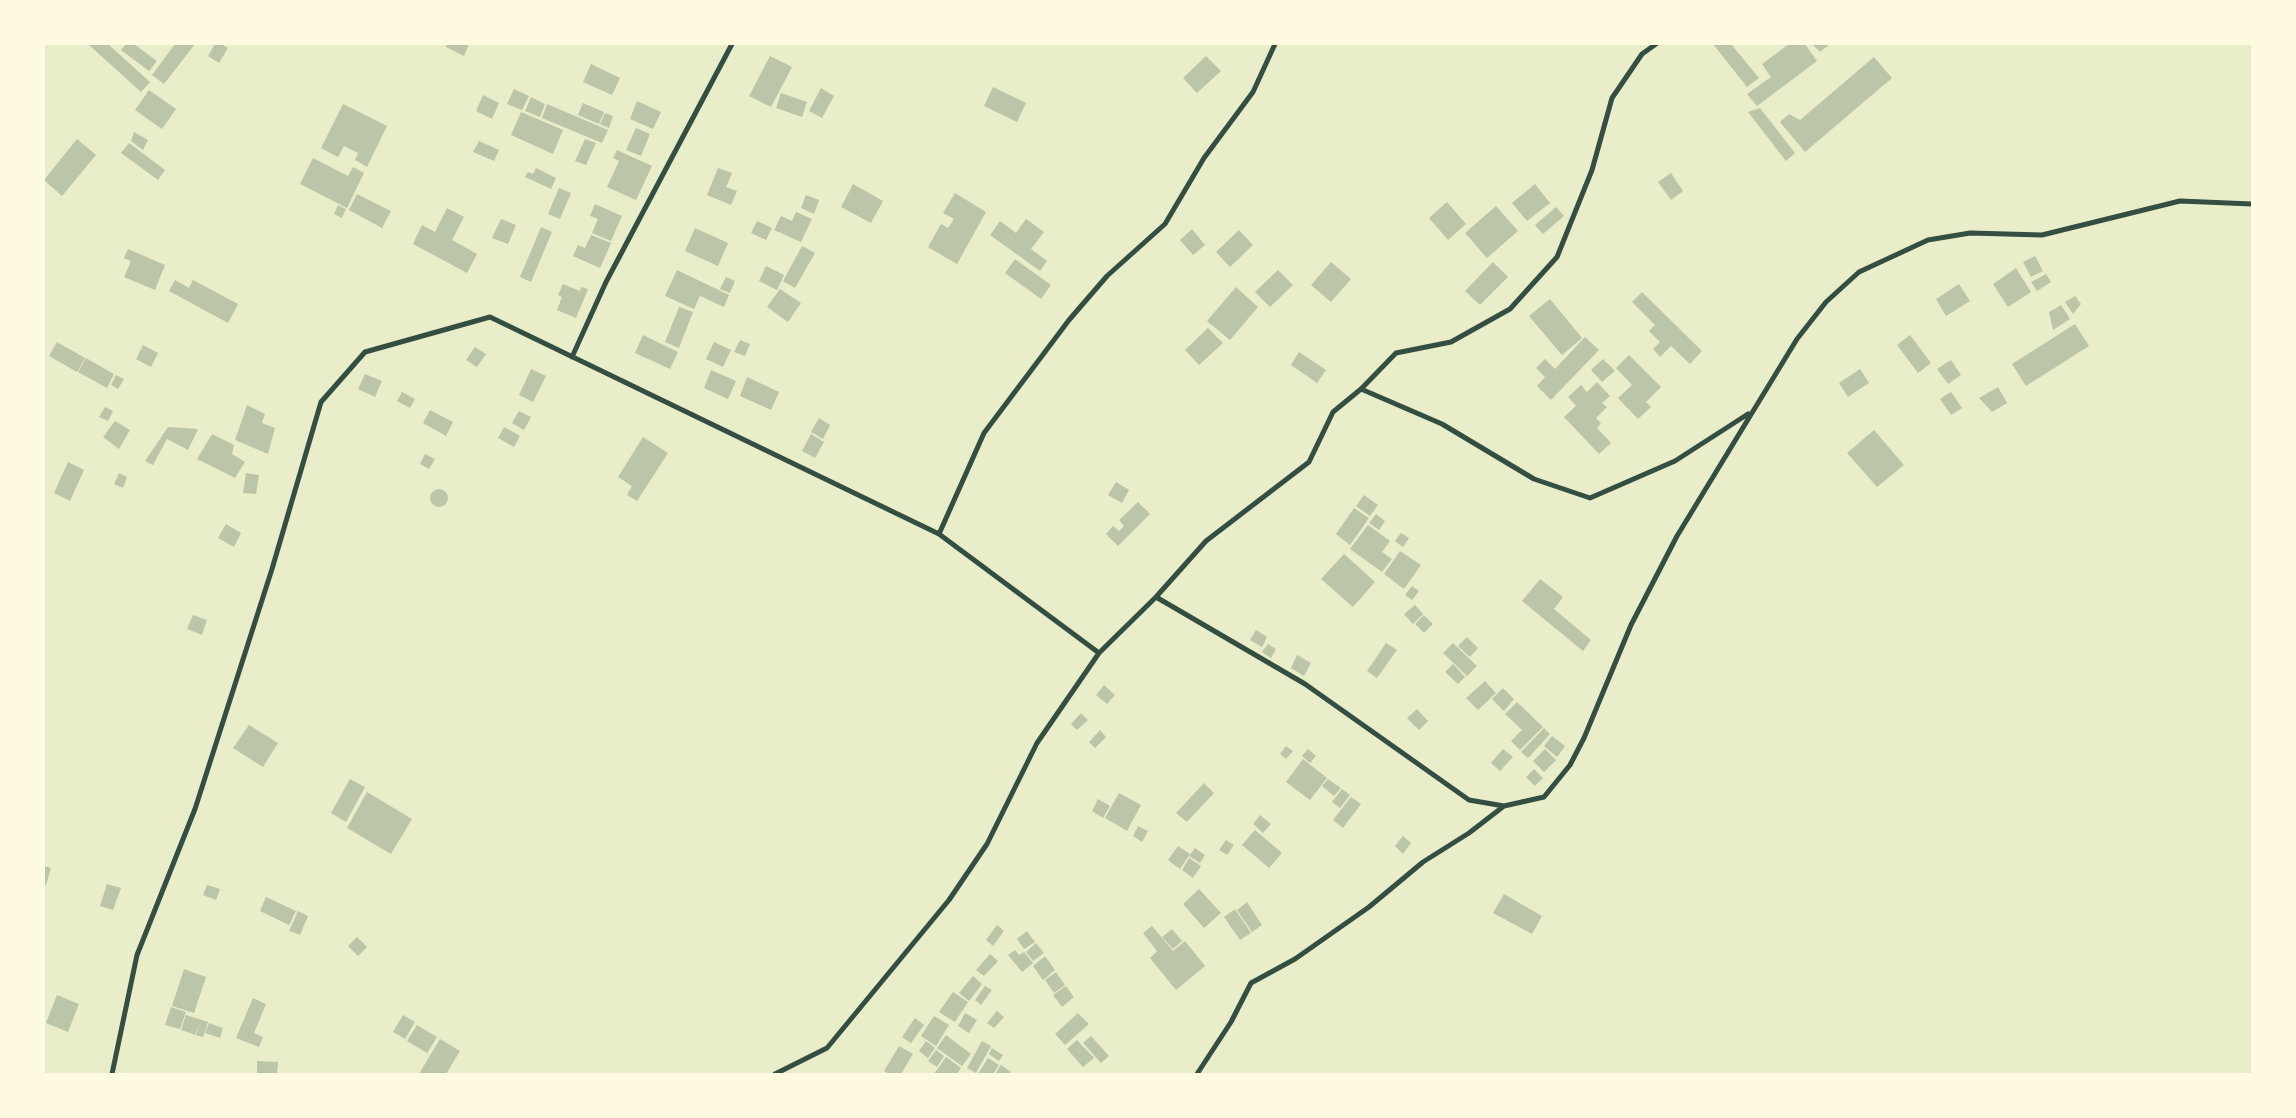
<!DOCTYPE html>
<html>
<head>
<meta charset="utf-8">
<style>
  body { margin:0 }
  #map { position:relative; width:2296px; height:1118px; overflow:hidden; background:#e9edc9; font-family:Merriweather,serif }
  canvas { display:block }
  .frame { position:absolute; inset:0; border:45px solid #fefae0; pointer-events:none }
</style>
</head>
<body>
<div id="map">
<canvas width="2296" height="1118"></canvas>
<div class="frame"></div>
</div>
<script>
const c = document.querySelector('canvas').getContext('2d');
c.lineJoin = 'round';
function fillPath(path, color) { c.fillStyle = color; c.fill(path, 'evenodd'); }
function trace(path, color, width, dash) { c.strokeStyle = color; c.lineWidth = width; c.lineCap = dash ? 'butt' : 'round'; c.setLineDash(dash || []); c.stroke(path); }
fillPath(new Path2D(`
  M90,44H108L150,82L141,92L89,45Z
  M126,44H134L157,61L149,71L121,50Z
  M175,44H195L164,84L152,75Z
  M215,44H221L228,48L219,63L208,56Z
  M447,44H469L464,56L446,47Z
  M1713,44H1731L1759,78L1747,87Z
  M1789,44H1805L1817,61L1757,106L1747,94L1771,77L1762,64Z
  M1812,44H1830L1820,52Z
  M770,56L792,67L771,107L749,96Z
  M1206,56L1221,71L1197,93L1183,78Z
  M1874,57L1892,78L1805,152L1780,122L1789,114L1800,120Z
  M591,64L620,78L612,95L583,82Z
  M993,87L1026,103L1017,122L984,106Z
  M821,88L834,96L822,118L809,111Z
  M514,89L529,96L522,110L507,104Z
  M149,90L176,109L162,129L135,110Z
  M781,93L807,102L802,117L776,108Z
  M483,95L499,103L492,119L476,111Z
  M531,97L545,104L540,117L525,111Z
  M637,101L661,112L653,129L630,119Z
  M583,103L604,112L599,124L578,115Z
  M343,104L387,126L367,167L355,160L358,153L344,146L338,157L321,148Z
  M547,104L608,130L602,143L542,118Z
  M1760,108L1795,153L1786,161L1748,112Z
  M521,112L563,130L553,154L511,135Z
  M605,113L613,116L609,128L600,124Z
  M636,128L650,134L641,156L626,150Z
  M134,132L148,140L143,150L131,141Z
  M77,139L96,155L62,196L44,180Z
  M585,139L596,143L586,165L575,161Z
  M479,141L499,150L494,161L473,152Z
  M129,143L165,170L158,180L121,153Z
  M617,150L652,166L636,200L607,187L619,161L613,158Z
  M313,158L348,176L353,167L364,173L347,208L300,184Z
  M536,168L556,178L551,189L525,177L528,172L533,174Z
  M718,168L732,173L726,187L737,191L731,205L707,195Z
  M1671,173L1683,191L1671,200L1658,182Z
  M853,184L883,201L871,223L841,207Z
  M1535,184L1550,203L1527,221L1512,203Z
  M559,188L571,193L560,219L548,214Z
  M955,193L986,212L957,264L928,247L941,224L948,228L954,219L943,213Z
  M357,194L391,211L382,228L349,210Z
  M806,195L819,200L814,214L801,208Z
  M1447,202L1466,224L1448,240L1429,218Z
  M595,204L622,216L611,241L592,233L598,219L590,216Z
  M338,205L346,209L342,218L334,214Z
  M1496,206L1518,231L1487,258L1465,233Z
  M1556,207L1564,216L1543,234L1535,225Z
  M447,208L464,217L452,240L477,254L467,273L413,244L422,225L435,232Z
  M796,212L812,219L801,242L774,230L781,216L792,221Z
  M501,219L516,225L508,244L492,238Z
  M1026,219L1044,232L1031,249L1047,261L1040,271L990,235L1000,221L1016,233Z
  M757,221L772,228L766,240L751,233Z
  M541,227L552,232L531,282L520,277Z
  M695,228L728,243L718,266L685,251Z
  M1192,229L1205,245L1193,255L1180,240Z
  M1239,230L1253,245L1230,267L1216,252Z
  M591,235L611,243L600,268L573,256L578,245L585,248Z
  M802,246L815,253L795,288L783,281Z
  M128,249L165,265L155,290L124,277L131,261L124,258Z
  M2035,256L2043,271L2031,277L2023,262Z
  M1015,259L1051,285L1041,299L1005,273Z
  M1331,262L1351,279L1331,302L1311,285Z
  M1493,262L1508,277L1480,305L1465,291Z
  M766,266L784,275L777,290L759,281Z
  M2016,268L2031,292L2008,307L1993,284Z
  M677,270L729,295L724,307L700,296L694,309L665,296Z
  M1278,270L1293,285L1270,307L1255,292Z
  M2046,274L2051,282L2037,291L2031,282Z
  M726,277L735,281L730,293L720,289Z
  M175,280L189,288L193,280L238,304L228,323L169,291Z
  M563,284L580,291L581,287L588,289L576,318L557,310L562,297L558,295Z
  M1959,284L1970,301L1946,316L1936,299Z
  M1236,287L1258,307L1230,340L1207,321Z
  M780,289L801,303L788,322L767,307Z
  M1642,292L1702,351L1690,364L1671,346L1660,357L1653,349L1660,342L1649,331L1655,325L1632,302Z
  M2075,296L2081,304L2073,314L2065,302Z
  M1550,299L1582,338L1562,355L1529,316Z
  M2061,305L2070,319L2053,330L2049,312Z
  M679,307L693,312L679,348L665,342Z
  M2075,324L2089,346L2026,386L2012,364Z
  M1208,328L1223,343L1199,365L1185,350Z
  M643,335L678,352L670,369L635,353Z
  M1910,335L1931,363L1918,373L1897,345Z
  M1585,337L1599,350L1551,400L1537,386L1545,377L1536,368L1545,359L1555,369Z
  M740,340L750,344L745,356L734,352Z
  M57,342L85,358L77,372L49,356Z
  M714,342L731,350L723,367L706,359Z
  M143,345L158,353L151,367L136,359Z
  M475,347L486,354L477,367L466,360Z
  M1299,352L1326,370L1317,383L1291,365Z
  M1629,355L1661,387L1646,402L1651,407L1638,419L1618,398L1632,385L1616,368Z
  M86,358L114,374L107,388L78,372Z
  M1603,359L1615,371L1602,382L1591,370Z
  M1951,360L1961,375L1948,384L1937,369Z
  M531,369L546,376L533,402L519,395Z
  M1860,369L1869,383L1848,397L1839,383Z
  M711,370L736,381L728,399L704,388Z
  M365,374L382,381L375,397L358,389Z
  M116,375L124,379L118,389L111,385Z
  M747,377L779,392L771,410L740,396Z
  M1597,382L1610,396L1602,403L1607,407L1596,418L1601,423L1597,428L1611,443L1599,454L1564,417L1576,406L1568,397L1581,385L1587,392Z
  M1998,387L2007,403L1992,412L1979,398Z
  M402,392L415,399L410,408L397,401Z
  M1951,392L1962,408L1951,415L1940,399Z
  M247,405L265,414L262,423L275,428L268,454L235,440Z
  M105,407L113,411L108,421L99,417Z
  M430,410L453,422L446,436L423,423Z
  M519,411L531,417L524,430L512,423Z
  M819,418L830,425L823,439L811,432Z
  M115,421L130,430L119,449L103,437Z
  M168,427L198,429L188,450L167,439L153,465L145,461Z
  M504,427L520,436L514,447L498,438Z
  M1874,430L1904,465L1877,487L1847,453Z
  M212,434L234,445L232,454L245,462L235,478L197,459Z
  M811,434L824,442L815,458L802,451Z
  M643,437L668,453L637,501L627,495L632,486L618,477Z
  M425,454L435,459L429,469L420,464Z
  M68,462L84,470L70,501L54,493Z
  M119,473L127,477L123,488L114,484Z
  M246,473L259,475L256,494L243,493Z
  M1116,482L1129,490L1122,503L1108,495Z
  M430 498a9 9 0 1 1 18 0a9 9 0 1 1-18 0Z
  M1364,495L1378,505L1370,516L1356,506Z
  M1138,502L1150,514L1118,546L1106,534L1113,526L1119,531L1124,526L1119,520Z
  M1354,508L1369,518L1350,545L1336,534Z
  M1376,514L1385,521L1379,530L1369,523Z
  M226,524L241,533L234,547L218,538Z
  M1368,525L1390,541L1382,552L1392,559L1382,572L1350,549Z
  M1401,533L1409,538L1403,547L1395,541Z
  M1400,551L1421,565L1404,589L1384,574Z
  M1344,554L1375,582L1353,607L1321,579Z
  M1540,579L1563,597L1554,609L1591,640L1583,651L1522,601Z
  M1412,586L1419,591L1412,600L1405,595Z
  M1415,605L1423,614L1413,624L1404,614Z
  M193,615L207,620L202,635L187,629Z
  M1424,615L1433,624L1424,633L1415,624Z
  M1256,630L1267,637L1262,647L1250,640Z
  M1467,637L1478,648L1470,657L1458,646Z
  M1386,643L1397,650L1377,678L1367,671Z
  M1453,643L1477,666L1467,676L1443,653Z
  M1268,644L1276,649L1271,658L1262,652Z
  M1297,655L1311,663L1304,676L1291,668Z
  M1453,664L1465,677L1458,684L1445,672Z
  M1485,681L1496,693L1478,710L1466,698Z
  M1104,685L1115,695L1107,704L1096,695Z
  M1503,688L1514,699L1504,711L1492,699Z
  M1517,702L1543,727L1520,750L1511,741L1522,730L1505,714Z
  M1417,709L1428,721L1419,730L1407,718Z
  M1081,713L1088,720L1077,730L1071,724Z
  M249,725L278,743L263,767L233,748Z
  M1544,728L1550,734L1528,758L1521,752Z
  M1100,730L1106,737L1095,748L1089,742Z
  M1552,736L1565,746L1557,757L1544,746Z
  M1286,746L1293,751L1286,759L1280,754Z
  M1308,749L1316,756L1310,763L1302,756Z
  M1503,749L1513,757L1500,771L1491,763Z
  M1545,749L1556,760L1544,772L1533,761Z
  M1303,759L1327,778L1310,800L1286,782Z
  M1534,769L1543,778L1535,786L1526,777Z
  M350,779L365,787L346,822L331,813Z
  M1328,779L1341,788L1334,796L1322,786Z
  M1204,783L1214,793L1187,822L1176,813Z
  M1342,789L1350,795L1340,808L1332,802Z
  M367,792L412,819L391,854L347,828Z
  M1119,793L1141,805L1127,831L1105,818Z
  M1351,797L1361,804L1343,828L1333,820Z
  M1098,799L1110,806L1103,818L1092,811Z
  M1260,815L1271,824L1263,833L1253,824Z
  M1138,826L1148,831L1142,842L1133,836Z
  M1255,830L1282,853L1269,868L1242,845Z
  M1403,836L1411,843L1403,854L1395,846Z
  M1226,840L1234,845L1227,855L1219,850Z
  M1178,846L1190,854L1180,869L1168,860Z
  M1195,848L1205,855L1200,863L1189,856Z
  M1189,858L1201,866L1193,878L1182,870Z
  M44,866L51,868L46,885H44Z
  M107,884L121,888L113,910L100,906Z
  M207,885L220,889L216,900L203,895Z
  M1199,889L1221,913L1204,928L1183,904Z
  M1504,894L1542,916L1532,934L1493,913Z
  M266,897L296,911L289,925L260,911Z
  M1247,902L1262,925L1252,932L1237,910Z
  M1235,909L1251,933L1240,940L1224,917Z
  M298,911L308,916L300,935L289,931Z
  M997,925L1004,931L993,946L986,940Z
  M1152,926L1173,951L1185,941L1205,966L1176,990L1150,958L1157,951L1143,933Z
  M1172,929L1182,941L1173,949L1162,937Z
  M1027,931L1035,942L1024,949L1017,939Z
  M357,937L367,947L358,956L348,946Z
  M1036,943L1044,953L1033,961L1026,952Z
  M1015,950L1019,955L1024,952L1033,963L1022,972L1008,955Z
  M990,954L998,961L984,976L976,970Z
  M1045,956L1055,970L1043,980L1033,966Z
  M184,969L206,977L194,1013L172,1006Z
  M1056,972L1065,985L1054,993L1045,980Z
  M973,976L982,984L969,1001L959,993Z
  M985,986L992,990L981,1005L975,1000Z
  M1066,986L1074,997L1062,1007L1053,995Z
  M953,992L968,1002L955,1022L939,1012Z
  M57,995L79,1004L68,1032L46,1023Z
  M253,998L266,1004L254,1033L263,1037L259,1047L236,1038Z
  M171,1007L186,1012L180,1029L165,1025Z
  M997,1011L1004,1017L994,1028L987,1023Z
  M965,1013L977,1020L969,1033L958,1026Z
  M1078,1013L1089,1024L1065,1045L1055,1034Z
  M186,1015L208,1022L203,1037L196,1035L200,1023L195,1035L190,1033L192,1028L190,1033L181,1030Z
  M403,1015L415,1022L405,1039L393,1032Z
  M934,1016L949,1025L936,1046L921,1036Z
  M915,1018L924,1025L911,1043L902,1037Z
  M209,1023L223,1028L220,1038L205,1033Z
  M417,1025L437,1037L427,1053L407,1041Z
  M946,1035L971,1054L962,1066L937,1048Z
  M1091,1036L1109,1056L1101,1063L1083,1043Z
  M440,1039L460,1051L446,1074H419Z
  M1077,1040L1094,1058L1083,1067L1067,1049Z
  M926,1041L935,1048L928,1058L919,1051Z
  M982,1041L991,1046L976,1073L967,1068Z
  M899,1046L913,1054L901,1074H889L884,1071Z
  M992,1048L1003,1055L999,1061L989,1054Z
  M936,1050L944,1056L937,1067L928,1061Z
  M946,1057L961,1068L957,1074H934Z
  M988,1058L999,1065L993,1074H978Z
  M257,1061L278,1062L277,1074H257Z
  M1001,1065L1011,1072L1009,1074H995Z`), '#bcc5a7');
trace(new Path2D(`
  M572,357L606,282L732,44
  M1361,389L1396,353L1451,342L1510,309L1557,257L1592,170L1612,98L1642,54L1656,44
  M1099,653L939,534L984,433L1069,320L1107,276L1165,224L1204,158L1253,92L1275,44
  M1504,806L1469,800L1305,684L1156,597L1206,541L1309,462L1333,412L1361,389L1442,424L1534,479L1590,498L1675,461L1748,414
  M112,1074L137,955L195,809L272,569L321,402L365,352L490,317L939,534
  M775,1074L827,1048L949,900L987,844L1037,743L1099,653L1156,597
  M1197,1074L1231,1022L1251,983L1295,959L1369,907L1423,862L1469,833L1504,806L1544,797L1570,765L1584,738L1631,625L1677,536L1797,339L1826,302L1859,272L1928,240L1970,233L2042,235L2180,201L2252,204`), '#344e41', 5);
</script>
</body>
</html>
